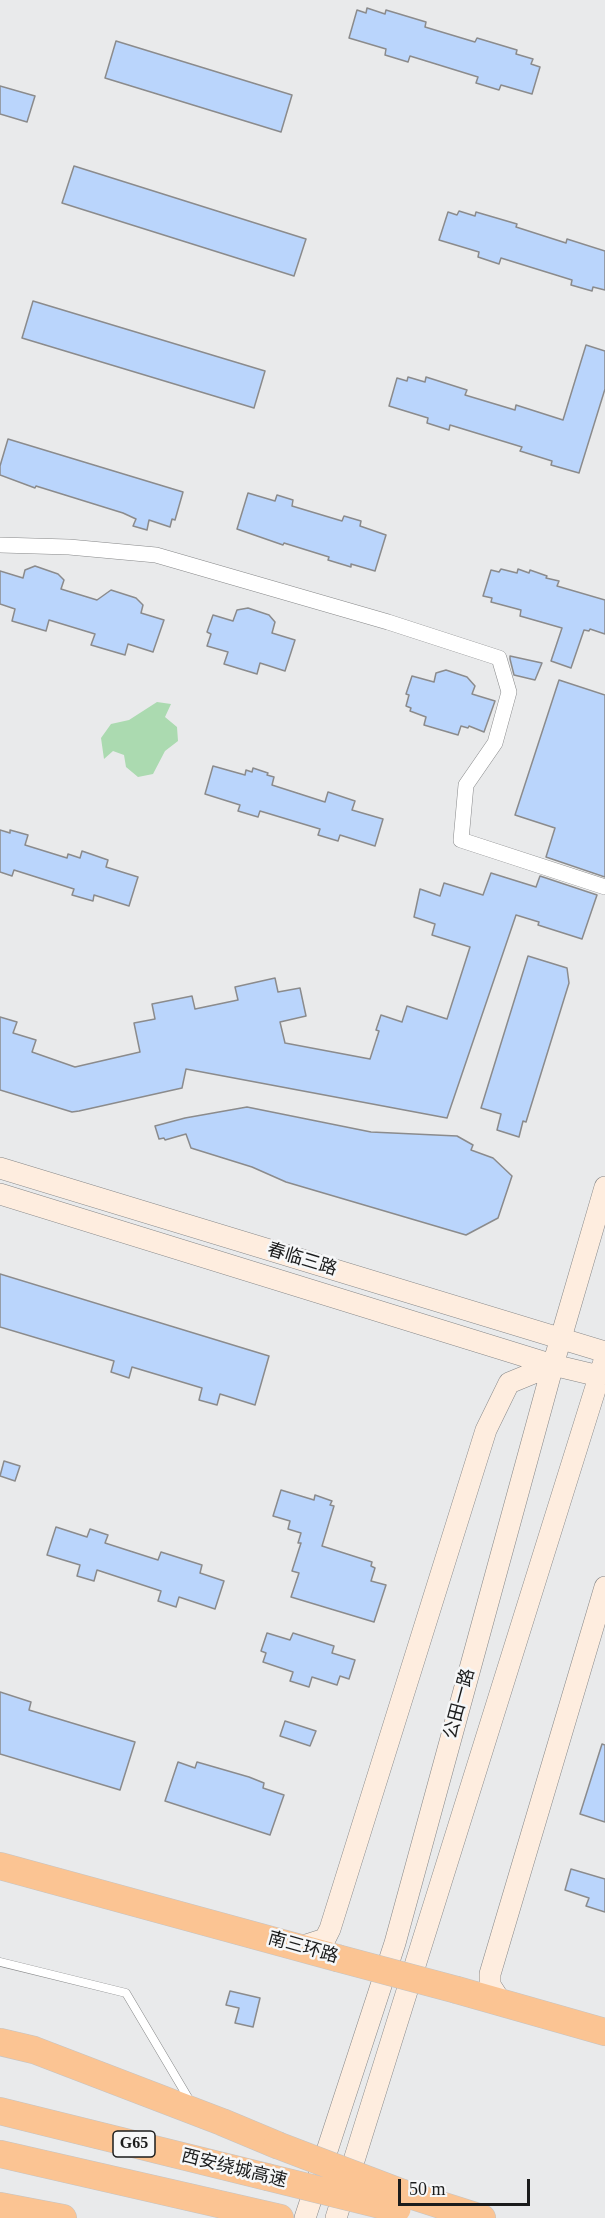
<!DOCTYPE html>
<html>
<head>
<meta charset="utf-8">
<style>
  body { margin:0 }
  #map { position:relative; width:605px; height:2218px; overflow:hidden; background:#e9eaeb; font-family:"Times New Roman",serif }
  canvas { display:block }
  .scale { position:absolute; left:398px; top:2179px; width:132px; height:27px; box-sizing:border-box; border:3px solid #1b1c1c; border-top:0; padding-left:8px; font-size:18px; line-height:21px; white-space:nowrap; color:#1b1c1c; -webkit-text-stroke:4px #f6f7f8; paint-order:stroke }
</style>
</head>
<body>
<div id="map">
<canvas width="605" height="2218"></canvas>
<div class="scale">50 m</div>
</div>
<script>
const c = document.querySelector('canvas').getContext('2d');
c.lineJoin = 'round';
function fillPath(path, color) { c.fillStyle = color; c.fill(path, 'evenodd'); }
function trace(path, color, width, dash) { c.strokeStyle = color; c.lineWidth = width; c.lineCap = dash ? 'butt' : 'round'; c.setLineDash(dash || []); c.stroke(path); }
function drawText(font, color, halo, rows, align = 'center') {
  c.font = font + ' "Times New Roman","Noto Sans SC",serif'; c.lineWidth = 5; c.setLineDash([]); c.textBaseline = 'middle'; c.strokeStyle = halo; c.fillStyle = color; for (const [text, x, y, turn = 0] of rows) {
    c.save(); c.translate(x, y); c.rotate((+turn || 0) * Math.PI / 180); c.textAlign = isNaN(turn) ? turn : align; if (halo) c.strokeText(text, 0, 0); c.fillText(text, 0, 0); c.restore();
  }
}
fillPath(new Path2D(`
  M157,702L171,704L165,717L177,727L178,741L165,751L153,774L138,777L126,767L124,755L113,751L104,759L101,738L111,724L129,720Z`), '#abdab0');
const building = new Path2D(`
  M367,8L385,14L386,10L426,22L425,27L475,42L477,38L517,50L516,54L533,59L531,64L540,67L532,94L501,85L499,90L476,83L478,77L410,56L408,62L385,55L386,49L349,38L357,10L366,13Z
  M116,41L292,95L281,132L105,78Z
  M0,86L35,96L27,122L0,114Z
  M74,166L306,239L294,276L62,203Z
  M459,211L475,216L476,212L517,224L516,227L566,243L567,239L605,251V290L593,287L592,291L571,285L572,280L501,258L499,264L478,257L479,252L439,240L448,212L457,215Z
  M33,301L265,371L254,408L22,338Z
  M586,345L605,351V389L579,473L551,465L552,461L520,451L522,447L450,425L449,430L427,423L428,418L389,406L397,378L407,381L408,377L425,382L426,377L467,390L465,395L515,410L516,405L563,420Z
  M8,439L183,492L175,520L172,519L170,527L149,520L147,530L133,526L136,519L123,513L36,486L35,488L0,475V466Z
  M248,493L275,501L277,495L293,500L292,506L342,521L344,516L361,521L360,526L386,535L375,571L351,564V567L328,560L329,557L284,543L283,545L237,529Z
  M35,566L58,574L64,580L61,589L97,600L111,590L136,598L143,605L141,613L164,620L153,652L128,644L125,655L91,645L95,634L49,620L46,631L12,621L15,609L0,604V571L23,578L25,570Z
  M501,569L517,573L518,569L529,573L530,570L547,576L546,578L559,581L557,586L605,600V634L590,629L589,631L584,630L571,668L551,661L562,628L520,616L521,610L491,602L492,598L483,596L491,570L499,572Z
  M248,608L269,615L275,622L272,633L295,640L285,671L260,663L257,674L224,664L228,652L207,646L211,634L207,632L213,615L233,621L237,610Z
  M510,656L542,663L535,680L514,675L510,659Z
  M446,670L467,677L475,686L472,694L495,701L484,732L469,726L468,728L461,726L458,735L424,725L426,717L410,711L411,708L406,706L409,695L406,694L412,676L434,682L436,673Z
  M559,680L605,695V877L546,857L555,828L515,815Z
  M213,766L245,775L246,770L252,772L253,768L268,773L267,775L274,777L272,785L325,802L328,792L355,801L352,810L383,819L375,846L340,835L338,841L318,835L320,829L260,811L258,817L238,811L240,805L205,794Z
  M0,830L10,833V830L28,835L25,845L67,858L68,854L80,858L82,851L108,860L106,867L138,877L129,906L94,895L93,901L72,895L74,889L14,870L12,876L0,872Z
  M491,873L536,887L540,876L597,895L582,939L538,925L539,922L516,915L447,1118L186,1069L182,1088L79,1111L72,1112L0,1090V1017L17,1022L13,1033L36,1040L32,1052L75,1067L140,1052L134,1023L155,1019L152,1004L192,996L195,1009L238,1000L235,987L275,978L278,992L300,988L306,1016L280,1022L285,1043L370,1059L379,1031L376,1030L381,1015L402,1022L407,1006L447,1019L470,947L432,935L435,924L414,917L420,889L440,896L444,883L483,895Z
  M528,956L567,968L569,983L526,1122L523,1121L519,1137L497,1130L501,1114L481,1108Z
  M247,1107L371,1132L457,1136L473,1145L471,1150L493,1158L512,1176L498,1218L466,1235L286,1182L252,1167L191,1148L186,1134L165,1140L164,1138L159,1139L155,1126L185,1118Z
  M0,1274L269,1356L255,1405L220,1394L217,1405L199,1400L202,1388L132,1367L129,1378L111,1372L114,1361L0,1327Z
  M4,1461L20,1466L15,1481L0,1476Z
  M281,1490L314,1500L315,1495L332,1501L330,1505L334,1506L322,1546L372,1562L371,1566L375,1568L371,1581L386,1585L374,1622L291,1597L299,1573L292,1571L301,1543H298L301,1533L288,1529L290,1521L273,1516Z
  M56,1527L87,1537L90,1529L108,1535L105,1543L158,1560L161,1552L202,1565L200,1573L224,1581L215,1609L179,1597L176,1607L158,1601L161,1591L97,1570L94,1581L77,1576L80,1565L47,1555Z
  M267,1633L290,1640L293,1633L334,1646L332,1653L355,1660L349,1679L340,1676L337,1685L312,1677L309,1687L290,1681L293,1672L263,1662L266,1653L261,1651Z
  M0,1692L31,1702L29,1710L135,1742L120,1790L0,1754Z
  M285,1721L316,1731L310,1746L280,1736Z
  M602,1744L605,1745V1822L580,1814Z
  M178,1762L195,1768L197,1762L249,1777L264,1783L263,1788L284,1795L270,1835L165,1801Z
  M571,1869L605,1879V1912L586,1906L589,1898L565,1890Z
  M230,1991L260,1998L253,2027L235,2023L239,2008L226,2005Z`);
fillPath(building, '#bad5fc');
trace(building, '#8b8b8c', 1.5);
const lane = new Path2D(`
  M0,1962L126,1993L190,2101`);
const street = new Path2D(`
  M0,545L69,547L156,555L388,622L499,658L509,692L495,743L466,785L461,840L605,887`);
const secondary = new Path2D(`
  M0,1168L605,1352
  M0,1194L553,1365L599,1376
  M300,1947L325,1939L330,1929L486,1430L509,1383L553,1365
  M501,2002L490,1985V1974L605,1587
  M305,2218L395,1943L553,1365L605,1187
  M336,2218L605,1358`);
const highway = new Path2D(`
  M0,1866L337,1958
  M457,1990L605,2032
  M0,2042L34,2050L222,2122L277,2145
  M0,2111L267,2177
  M0,2154L280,2218
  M403,2193L482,2218
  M0,2206L63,2218`);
trace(lane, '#878889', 9);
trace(street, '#878889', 16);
trace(secondary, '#878889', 22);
trace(highway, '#c4c4c4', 28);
trace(lane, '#fff', 8);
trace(street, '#fff', 15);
trace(secondary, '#feeddf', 21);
trace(highway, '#fbc493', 27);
const highwayBridge = new Path2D(`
  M337,1958L457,1990
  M277,2145L403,2193
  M267,2177L397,2209`);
trace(highwayBridge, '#c4c4c4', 28, []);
trace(highwayBridge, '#fbc493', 27);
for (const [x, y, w] of [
  [134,2144,42]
]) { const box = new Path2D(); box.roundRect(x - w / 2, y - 13, w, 26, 4.5); c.fillStyle = '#f6f7f8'; c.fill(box); trace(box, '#1b1c1c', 1.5); }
drawText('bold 16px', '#1b1c1c', null, [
  ["G65",134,2144]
]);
drawText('18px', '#1b1c1c', '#f6f7f8', [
  ["春临三路",302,1260,17],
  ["公田一路",460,1704,-75],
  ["南三环路",303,1948,16],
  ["西安绕城高速",234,2169,14]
]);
</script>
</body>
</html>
